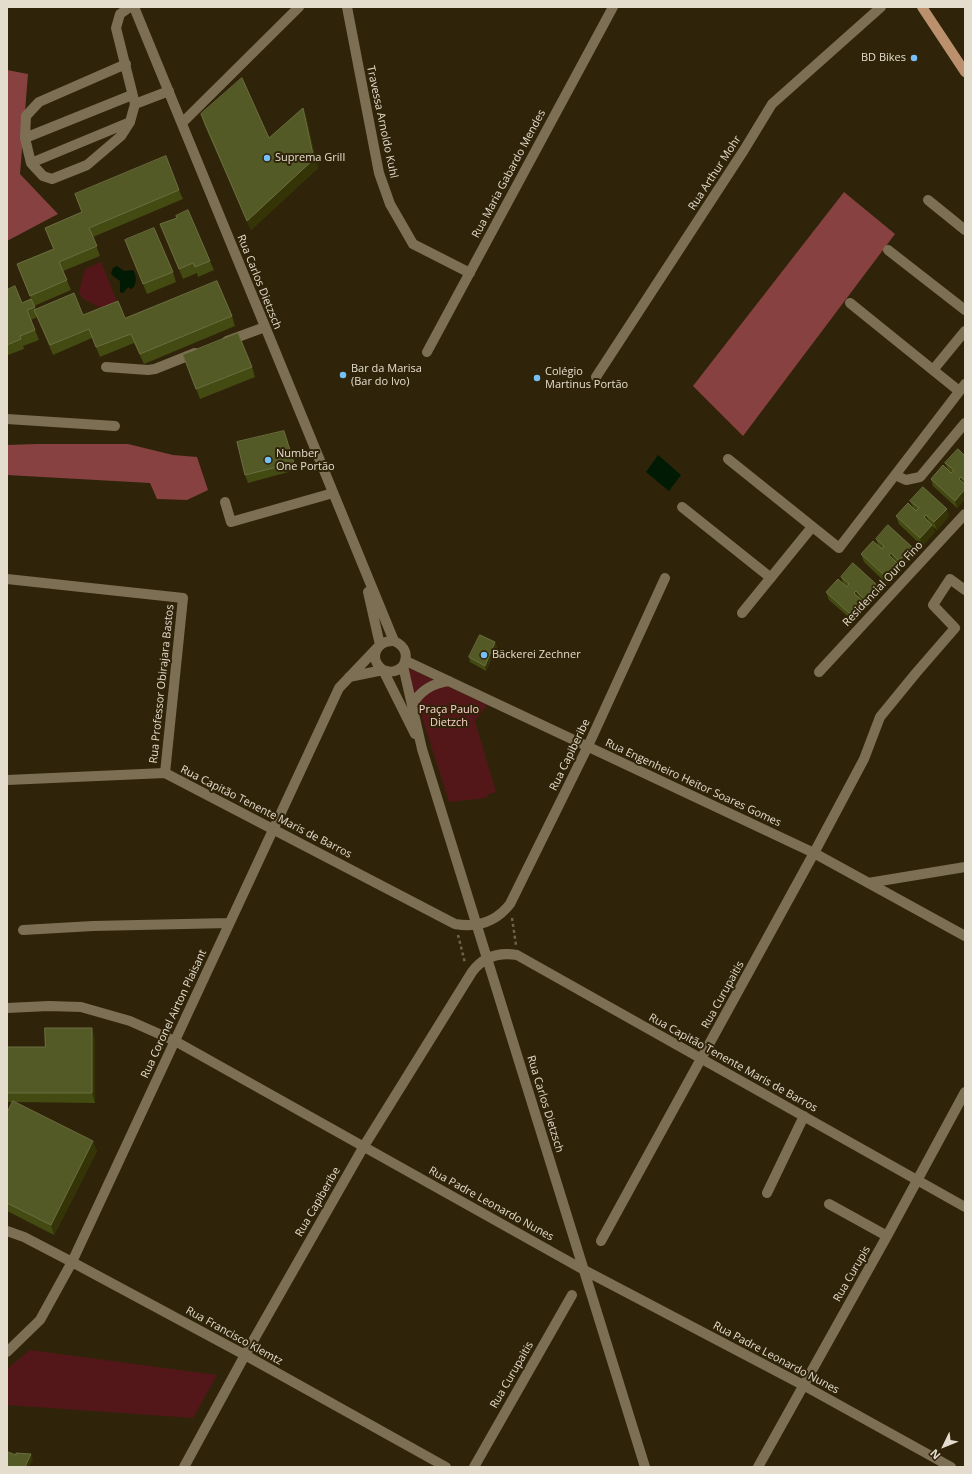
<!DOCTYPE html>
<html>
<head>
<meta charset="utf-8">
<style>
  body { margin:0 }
  #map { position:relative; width:972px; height:1474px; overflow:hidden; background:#2f2409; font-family:"Open Sans",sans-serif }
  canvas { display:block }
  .frame { position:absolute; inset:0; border:8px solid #e4dccd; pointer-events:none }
  .north { position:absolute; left:924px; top:1426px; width:40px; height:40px; -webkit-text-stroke:3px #2f2409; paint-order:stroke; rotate:227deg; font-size:11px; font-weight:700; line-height:16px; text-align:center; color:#e4dccd }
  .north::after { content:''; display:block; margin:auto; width:14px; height:18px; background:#e4dccd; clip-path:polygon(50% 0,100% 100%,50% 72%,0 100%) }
</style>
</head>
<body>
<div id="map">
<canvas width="972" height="1474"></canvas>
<div class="frame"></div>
<div class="north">N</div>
</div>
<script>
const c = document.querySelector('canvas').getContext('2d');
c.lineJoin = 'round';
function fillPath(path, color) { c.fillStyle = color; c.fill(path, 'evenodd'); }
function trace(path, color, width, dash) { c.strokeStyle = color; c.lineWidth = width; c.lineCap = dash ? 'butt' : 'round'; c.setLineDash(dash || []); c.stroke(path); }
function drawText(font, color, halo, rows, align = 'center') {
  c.font = font + ' "Open Sans",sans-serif'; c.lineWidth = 4; c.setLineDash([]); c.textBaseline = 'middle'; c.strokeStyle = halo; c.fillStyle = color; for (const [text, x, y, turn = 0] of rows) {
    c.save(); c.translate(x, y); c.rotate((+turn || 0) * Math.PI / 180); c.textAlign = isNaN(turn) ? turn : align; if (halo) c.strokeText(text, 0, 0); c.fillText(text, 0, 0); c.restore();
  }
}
fillPath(new Path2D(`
  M101,262L118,304L104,310L82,298L79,292L85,269Z
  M406,667L487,705L475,721L496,792L489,794L486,798L449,802Z
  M30,1350L217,1375L193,1418L7,1405V1369Z`), '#541719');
fillPath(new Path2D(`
  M7,70L28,74L20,174L58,214L7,241Z
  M844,192L895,234L743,436L693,386Z
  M37,444H128L173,455L197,457L208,490L187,500L157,499L150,483L7,475V445Z`), '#874140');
fillPath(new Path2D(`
  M117,266L124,271L133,270C137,275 137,287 131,289L128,287L123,293L120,292V281L112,275L111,273L113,268Z
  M658,455L681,475L669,491L646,472Z`), '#001a04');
trace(new Path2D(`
  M512,918L516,945
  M458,935L465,963`), '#6d634c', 2.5, [3, 3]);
trace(new Path2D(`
  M134,7L394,641C405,646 409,655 403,666L422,749L645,1467
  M347,7L379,173L390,204L413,244L470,273
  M126,64L39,102L26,116L25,138L31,163L43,176L52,179L87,165L121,136L130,122L135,104L116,28L120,14L130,7
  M135,104L169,91
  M182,123L299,7
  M25,138L132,95
  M31,163L130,122
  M928,200L965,230
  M888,250L965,310
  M850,303L959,391
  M227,341L265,327
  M427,352L613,7
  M106,367L148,370L155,369L195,353
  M933,370L965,331
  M596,377L744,150L772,104L881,7
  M7,419L115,426
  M728,459L839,548L965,384
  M895,475L906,480L920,477L965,423
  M225,502L231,522L333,493
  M682,507L771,578
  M7,579L183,598L165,773
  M368,592L380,645
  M742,613L812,527
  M394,641C376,640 368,659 383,670L415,734
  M406,661L814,853L965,936
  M819,672L965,514
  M349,677L383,670C391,673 397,672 403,666
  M412,705C420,691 433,683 449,681
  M7,780L165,773L455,924C478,928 496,922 510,904L588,746L665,578
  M868,883L965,867
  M23,930L93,926L229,923
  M7,1008L49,1006L81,1007L130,1021L175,1041L584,1270L803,1385L951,1467
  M767,1193L804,1116
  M829,1204L887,1236
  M7,1231L24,1237L72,1262L245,1355L446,1467
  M601,1241L814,853L864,759L880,717L916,673L955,628L933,605L950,579L965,590
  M7,1352L40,1320L72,1262L339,688L377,648
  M184,1467L245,1355L364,1146L472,972C483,957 499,952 517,955L965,1207
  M474,1467L572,1295
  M758,1467L887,1236L965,1092`), '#7d6f54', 10);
trace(new Path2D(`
  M922,7L965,72`), '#bb906d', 10);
fillPath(new Path2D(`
  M201,114L269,138L306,117L318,168L251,230L204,124Z
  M179,190L183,199L93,237L100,256L63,271L71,290L34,306L36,309L83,315L125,318L232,316L235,326L144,364L134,343L100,357L92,338L53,355L37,317L31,320L39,340L23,346L24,349L8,355L7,354V290L22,303L31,299L17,264L53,249L45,228L82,212L75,194Z
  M160,224L210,261L214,270L198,277L197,273L183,279Z
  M125,240L173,272L176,282L147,294Z
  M183,355L252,367L255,377L200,399Z
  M284,431L296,470L248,483L245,475Z
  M965,456V499L957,508L933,486L931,479L948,470L945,463Z
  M910,501L949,516L937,530L932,526L935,532L922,546L899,524L896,516L913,507Z
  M876,539L912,547L914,554L902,568L897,563L900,570L887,584L864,562L861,554L878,545Z
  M841,577L877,585L879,592L867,606L863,602L865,608L853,621L829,600L826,592L843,583Z
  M497,647L486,671L470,662L469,657Z
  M95,1038V1103L15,1102L97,1151L54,1235L7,1211V1113L13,1102H7V1047H45Z`), '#434a12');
fillPath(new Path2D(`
  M303,108L306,117L318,168L251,230L247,221Z
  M284,431L287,438L296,470L294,463Z
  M961,477L963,484L959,479Z
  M965,489V499L957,508L955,501Z
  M947,509L949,516L937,530L934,522Z
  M926,515L929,522L924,517Z
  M932,525L935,532L922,546L920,538Z
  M912,547L914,554L902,568L899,561Z
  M891,553L894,560L889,555Z
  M897,563L900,570L887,584L885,576Z
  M877,585L879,592L867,606L864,599Z
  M856,591L859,598L854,593Z
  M862,601L865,608L853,621L850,614Z
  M495,642L497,647L486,671L485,666Z
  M92,1028L95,1038V1103L92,1093Z
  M93,1141L97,1151L54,1235L51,1225Z
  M31,1454L33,1459L29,1467H25Z`), '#343406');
const building = new Path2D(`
  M242,78L269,138L303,108L314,159L247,221L201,114Z
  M166,156L179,190L89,228L97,246L59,262L67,280L30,296L17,264L54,249L45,228L82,212L75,194Z
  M188,210L210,261L195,267L193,263L179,269L160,224L177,218L176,216Z
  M154,228L173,272L143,284L125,240Z
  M217,281L232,316L140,354L131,334L96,347L89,329L50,345L34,310L74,293L83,315L118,301L125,318Z
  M15,286L22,303L31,299L35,307L27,310L35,330L20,336L21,339L7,345V290Z
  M238,333L252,367L196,389L183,355Z
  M284,431L294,463L245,475L237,442Z
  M958,449L965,456V481L961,477L959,479L965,485V489L955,501L931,479L943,465L951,473L954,470L945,463Z
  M923,487L947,509L934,522L926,515L924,517L932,525L920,538L896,516L908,503L916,511L919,508L910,501Z
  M888,525L912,547L899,561L891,553L889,555L897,563L885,576L861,554L873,541L882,549L884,546L876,539Z
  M853,563L877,585L864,599L856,591L854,593L862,601L850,614L826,592L838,579L847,587L849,584L841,577Z
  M480,635L495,642L485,666L469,657Z
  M45,1028H92V1093H7V1047H45Z
  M13,1101L93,1141L51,1225L7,1203V1113Z
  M8,1452L16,1455V1453L31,1454L25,1467H7V1453Z`);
fillPath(building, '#545a26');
trace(building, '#6b6e40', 1);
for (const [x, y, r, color] of [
  [914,58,4,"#77bff7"],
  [267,158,4,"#77bff7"],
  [343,375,4,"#77bff7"],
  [537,378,4,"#77bff7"],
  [268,460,4,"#77bff7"],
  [484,655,4,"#77bff7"]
]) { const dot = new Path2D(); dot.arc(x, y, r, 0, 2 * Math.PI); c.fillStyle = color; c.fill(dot); trace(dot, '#2f2409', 1.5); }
drawText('11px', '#e4dccd', '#2f2409', [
  ["BD Bikes",906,58,"right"],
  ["Suprema Grill",275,158],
  ["Bar da Marisa",351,369],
  ["(Bar do Ivo)",351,382],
  ["Colégio",545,372],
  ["Martinus Portão",545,385],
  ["Number",276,454],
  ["One Portão",276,467],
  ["Bäckerei Zechner",492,655]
], 'left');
drawText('11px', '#e4dccd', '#2f2409', [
  ["Travessa Arnoldo Kuhl",382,122,78],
  ["Rua Arthur Mohr",715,173,-57],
  ["Rua Maria Gabardo Mendes",509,174,-62],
  ["Rua Carlos Dietzsch",259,282,68],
  ["Residencial Ouro Fino",883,584,-47],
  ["Rua Professor Obirajara Bastos",162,684,-84],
  ["Rua Capiberibe",570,755,-64],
  ["Rua Engenheiro Heitor Soares Gomes",693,783,25],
  ["Rua Capitão Tenente Maris de Barros",266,812,27],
  ["Rua Curupaitis",723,995,-61],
  ["Rua Coronel Airton Plaisant",174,1014,-65],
  ["Rua Capitão Tenente Maris de Barros",733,1063,29],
  ["Rua Carlos Dietzsch",545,1104,73],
  ["Rua Capiberibe",318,1202,-60],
  ["Rua Padre Leonardo Nunes",491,1204,29],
  ["Rua Curupis",852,1274,-60],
  ["Rua Francisco Klemtz",234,1336,29],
  ["Rua Padre Leonardo Nunes",776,1358,28],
  ["Rua Curupaitis",512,1375,-60]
]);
drawText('11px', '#ffd3d0', '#2f2409', [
  ["Praça Paulo",449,710],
  ["Dietzch",449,723]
]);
</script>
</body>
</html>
